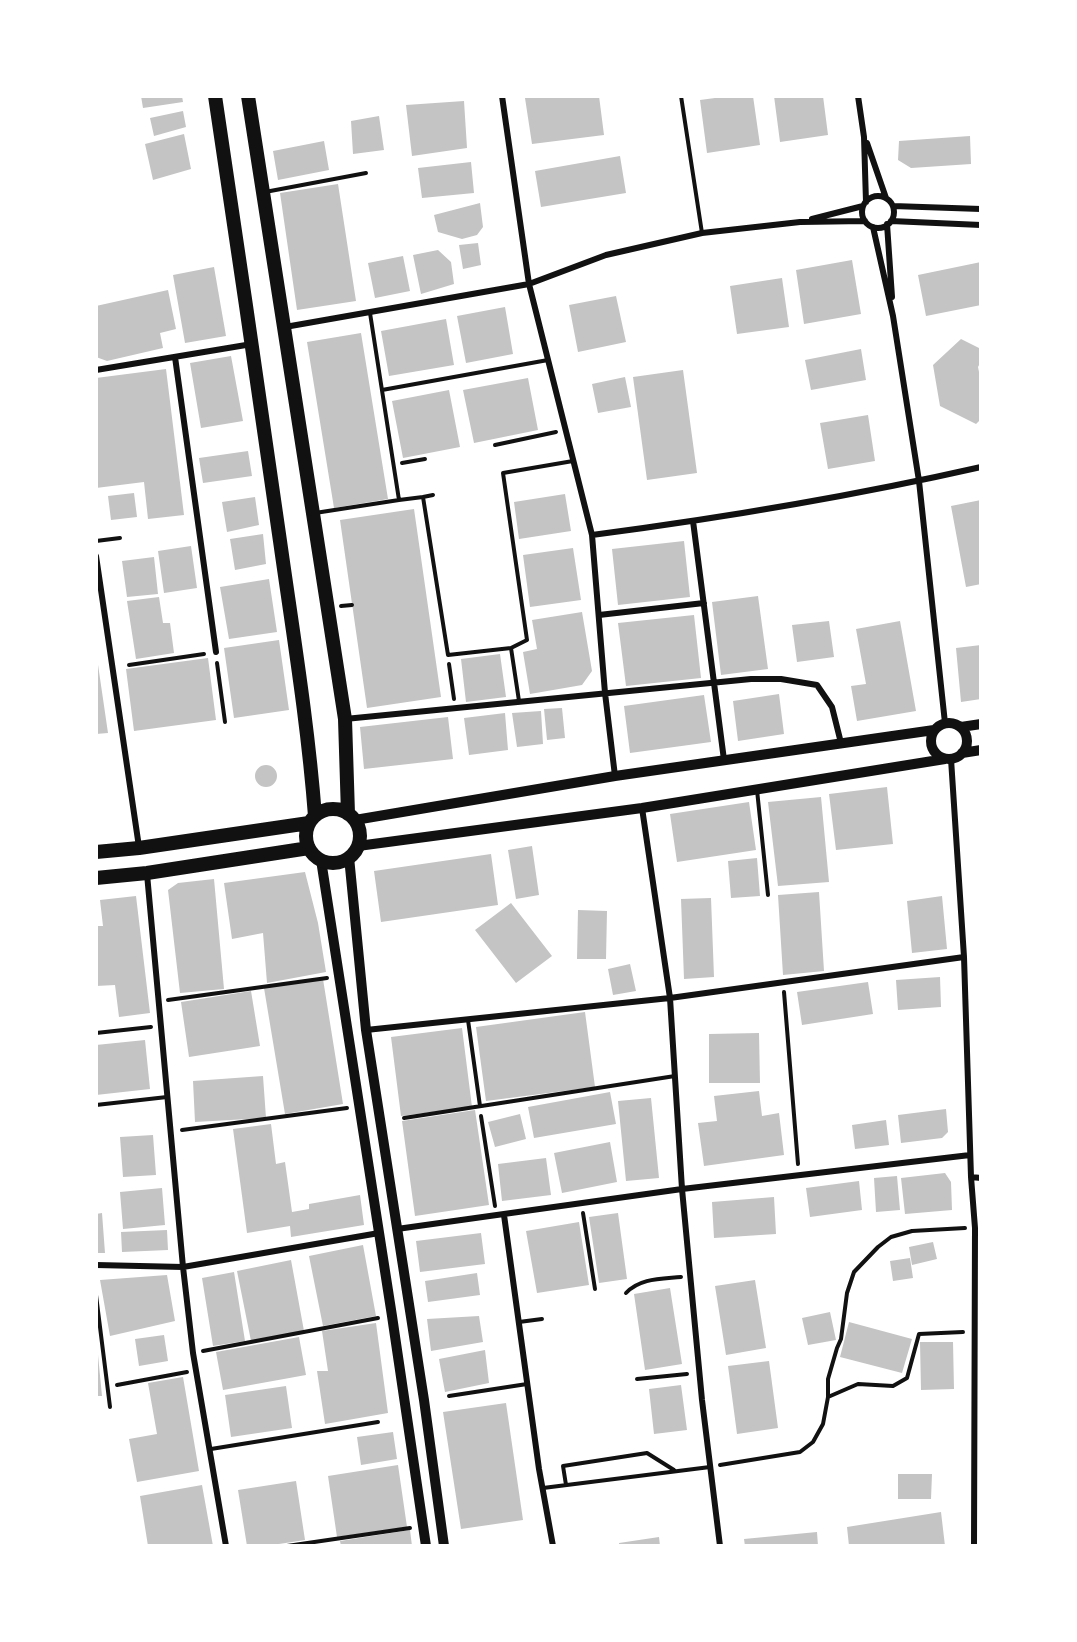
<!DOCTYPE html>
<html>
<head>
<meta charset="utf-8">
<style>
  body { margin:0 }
  #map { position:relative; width:1077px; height:1642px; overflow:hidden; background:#fff; font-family:"DejaVu Sans",sans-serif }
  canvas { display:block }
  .frame { position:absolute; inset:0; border:98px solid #fff; pointer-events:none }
</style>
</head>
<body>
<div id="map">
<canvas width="1077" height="1642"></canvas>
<div class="frame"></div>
</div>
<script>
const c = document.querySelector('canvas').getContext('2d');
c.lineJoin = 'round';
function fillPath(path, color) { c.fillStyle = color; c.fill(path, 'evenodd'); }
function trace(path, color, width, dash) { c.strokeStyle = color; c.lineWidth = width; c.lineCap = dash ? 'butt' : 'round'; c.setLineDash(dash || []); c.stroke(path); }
fillPath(new Path2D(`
  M141,96H182L183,102L143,108Z
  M544,96H599L604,135L532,144L525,98Z
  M730,96H753L760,145L707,153L700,100Z
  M774,96H823L828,135L780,142Z
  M464,101L467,148L412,156L406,105Z
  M183,111L186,127L154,136L150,118Z
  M379,116L384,150L353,154L351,121Z
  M184,134L191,169L153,180L145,144Z
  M970,136L971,164L911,168L898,160L899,141Z
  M324,141L329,170L278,180L273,151Z
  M620,156L626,193L541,207L535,171Z
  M471,162L474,193L422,198L418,168Z
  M338,184L356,301L297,310L280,193Z
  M480,203L483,227L477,235L462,239L438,232L434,215Z
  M478,243L481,265L463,269L459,245Z
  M438,250L451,262L454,284L421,294L413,255Z
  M403,256L410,291L375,298L368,263Z
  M852,260L861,314L804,324L796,270Z
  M981,262V305L926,316L918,275Z
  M214,267L226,336L185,343L173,275Z
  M782,278L789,327L737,334L730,286Z
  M168,290L176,329L160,333L163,348L107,361L96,357V306Z
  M616,296L626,342L578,352L569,305Z
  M505,307L513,354L466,363L457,316Z
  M446,319L454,365L389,376L381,331Z
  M361,333L388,499L334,508L307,342Z
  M961,339L981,349V361L978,367L981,382V419L976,424L940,406L933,365Z
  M861,349L866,380L811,390L805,360Z
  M231,356L243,421L201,428L190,363Z
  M166,369L184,515L148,519L144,482L96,488V378Z
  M683,370L697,473L647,480L633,377Z
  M625,377L631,407L598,413L592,384Z
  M528,378L538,430L474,443L463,390Z
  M449,390L460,447L403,458L392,401Z
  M868,415L875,461L828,469L820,423Z
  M248,451L252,476L203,483L199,458Z
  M134,493L137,517L111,520L108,496Z
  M565,494L571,531L519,539L514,502Z
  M255,497L259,525L227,532L222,502Z
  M981,500V584L966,587L951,506Z
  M414,509L441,697L367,708L340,520Z
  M263,534L266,564L235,570L230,539Z
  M684,541L690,597L618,605L612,549Z
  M191,546L197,588L164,593L158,551Z
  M573,548L581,600L530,607L523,555Z
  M154,557L158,594L127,597L122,561Z
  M269,579L277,632L229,639L220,587Z
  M758,596L768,669L721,675L712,602Z
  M159,597L163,623H170L174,653L136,659L127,601Z
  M582,612L592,671L582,685L530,694L523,652L537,649L532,620Z
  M694,615L701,678L626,686L618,623Z
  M829,621L834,657L797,662L792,625Z
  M900,621L916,711L857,721L851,686L866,684L856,629Z
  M279,640L289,710L234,718L224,648Z
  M981,645V699L961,702L956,648Z
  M96,651L108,733L96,734Z
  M500,654L506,697L466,702L461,659Z
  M208,658L216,720L134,731L126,669Z
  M779,694L784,734L738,741L733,701Z
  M704,695L711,742L630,753L624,706Z
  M562,708L565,738L547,740L544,709Z
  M541,711L543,744L517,747L512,713Z
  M505,713L508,750L469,755L464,718Z
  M448,717L453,759L364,769L360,727Z
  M255 776a11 11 0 1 1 22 0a11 11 0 1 1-22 0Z
  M887,787L893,844L836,850L829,794Z
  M821,797L829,882L778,886L768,802Z
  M749,802L756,850L677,862L670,814Z
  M532,846L539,895L516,899L508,850Z
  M491,854L498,905L381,922L374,871Z
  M757,858L760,896L731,898L728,861Z
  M305,872L318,923L326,972L267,983L263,933L232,939L224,883Z
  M214,879L224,989L180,993L168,890L178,883Z
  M819,892L824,971L783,975L778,895Z
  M136,896L150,1013L119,1017L115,985L96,986V926H103L100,900Z
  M942,896L947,949L912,953L907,901Z
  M711,898L714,977L684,979L681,899Z
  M511,903L552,956L516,983L475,930Z
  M578,910L607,911L606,959H577Z
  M630,964L636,991L613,995L608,969Z
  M940,977L941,1007L898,1010L896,980Z
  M323,979L343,1104L285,1114L264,988Z
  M868,982L873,1014L802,1025L797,992Z
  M251,991L260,1046L189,1057L181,1002Z
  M585,1012L595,1087L486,1101L476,1027Z
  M462,1028L472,1107L401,1116L391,1037Z
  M759,1033L760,1083H709V1034Z
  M145,1040L150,1089L96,1095V1045Z
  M263,1076L266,1118L195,1122L193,1081Z
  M759,1091L762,1116L779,1113L784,1155L704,1166L698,1123L717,1121L714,1096Z
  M610,1092L616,1124L534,1138L528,1107Z
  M651,1098L659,1178L626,1181L618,1101Z
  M946,1109L948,1132L942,1138L901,1143L898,1115Z
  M475,1110L489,1205L415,1216L402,1121Z
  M520,1114L526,1139L495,1147L488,1122Z
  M886,1120L889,1145L855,1149L852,1125Z
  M271,1124L276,1164L285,1162L292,1212L309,1209V1204L360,1195L364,1225L291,1237L290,1226L247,1233L233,1129Z
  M153,1135L156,1175L123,1177L120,1137Z
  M610,1142L617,1182L562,1193L554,1153Z
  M546,1158L551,1195L502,1201L498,1164Z
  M945,1173L951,1182L952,1210L905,1214L901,1178Z
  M897,1176L900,1210L876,1212L874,1178Z
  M859,1181L862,1210L810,1217L806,1188Z
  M162,1188L165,1225L123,1229L120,1192Z
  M774,1197L776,1234L714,1238L712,1202Z
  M102,1213L105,1253H96V1214Z
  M618,1213L627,1279L599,1283L589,1217Z
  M579,1222L589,1285L537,1293L526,1231Z
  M167,1230L168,1250L122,1252L121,1232Z
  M481,1233L485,1264L420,1272L416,1241Z
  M933,1242L937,1259L912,1265L909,1247Z
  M363,1245L376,1316L323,1326L309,1256Z
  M910,1258L913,1278L893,1281L890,1261Z
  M291,1260L304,1331L251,1341L237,1271Z
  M234,1272L245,1341L213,1346L202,1278Z
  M477,1273L480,1295L428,1302L425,1281Z
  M167,1275L175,1321L110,1336L100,1280Z
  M755,1280L766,1348L726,1355L715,1286Z
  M670,1288L682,1364L645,1370L634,1294Z
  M830,1312L836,1340L808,1345L802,1318Z
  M479,1316L483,1342L431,1351L427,1319Z
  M849,1322L912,1339L902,1373L840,1357Z
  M376,1323L388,1413L325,1424L317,1371H328L322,1331Z
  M164,1335L168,1361L139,1366L135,1339Z
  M299,1337L306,1375L223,1390L216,1352Z
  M920,1342H953L954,1389L921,1390Z
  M485,1350L489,1383L445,1392L439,1359Z
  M96,1355H98L102,1396H96Z
  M769,1361L778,1428L737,1434L728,1366Z
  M183,1377L199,1471L137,1482L129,1439L157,1434L148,1383Z
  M681,1385L687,1430L654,1434L649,1389Z
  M286,1386L292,1428L231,1437L225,1395Z
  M506,1403L523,1520L461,1529L443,1412Z
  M393,1432L397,1459L361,1465L357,1437Z
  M398,1465L407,1527L337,1537L328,1476Z
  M898,1474H932L931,1499H898Z
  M296,1481L305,1540L266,1546H247L238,1490Z
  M202,1485L213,1546H148L140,1496Z
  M941,1512L945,1546H849L847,1527Z
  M410,1530L412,1546H341L340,1541Z
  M817,1532L818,1546H745L744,1539Z
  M659,1537L660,1546H619V1543Z`), '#c4c4c4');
trace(new Path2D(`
  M495,445L556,432
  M402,463L425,459
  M341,606L352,605
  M217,663L225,722
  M449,664L454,699
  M129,665L204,654
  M784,992L798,1164
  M168,1000L327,978
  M96,1033L151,1027
  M481,1116L495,1206
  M182,1130L347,1108
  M583,1213L595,1289
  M626,1293C640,1278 661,1279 681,1277
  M203,1351L378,1318
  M637,1379L687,1374
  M117,1385L187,1372
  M828,1397L858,1384L893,1386L907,1378L919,1334L963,1332
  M720,1465L800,1452L813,1442L823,1424L828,1397V1379L837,1348L841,1339L847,1293L854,1272L878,1247L891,1237L912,1231L965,1228
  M287,1546L410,1528`), '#111', 4);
trace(new Path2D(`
  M681,96L702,233
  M265,192L366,173
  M382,390L548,360
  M423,497L433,495
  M399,500L423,497L448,655L511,648
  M315,513L399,500L370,313
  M96,541L120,538
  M519,701L511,648L527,640L503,473L573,461
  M757,790L768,895
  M468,1020L480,1106
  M96,1105L167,1097
  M404,1118L675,1076
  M96,1295L110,1407
  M519,1322L542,1319
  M449,1396L527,1384
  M211,1449L378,1422
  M566,1485L563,1466L647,1453L674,1470
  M543,1488L710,1467`), '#111', 4);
trace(new Path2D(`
  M502,96L529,284L592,535L605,693L615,776
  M858,96L864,137L866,202
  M867,143L886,198
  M862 212a16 16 0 1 1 32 0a16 16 0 1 1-32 0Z
  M893,206L981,209
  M812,219L863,206
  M891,221L981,225
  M887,224L892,297
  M873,227L893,316L919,481L945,723
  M285,327L529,284L606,255L702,233L800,222L865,221
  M175,357L216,652
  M96,370L252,344
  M693,521L724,760
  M592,535C722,518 853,496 981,467
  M96,556L139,847
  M599,615L704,603
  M345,719L751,679H781L817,685L832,707L841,743
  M951,759L964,957L971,1177L975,1228L974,1546
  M642,808L670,998L682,1189L702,1400L720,1546
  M147,874L183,1267L193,1353L226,1546
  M366,1030L670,998L964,957
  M971,1177L981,1178
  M504,1215L539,1469L553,1546
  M397,1229L682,1189L970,1155
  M96,1265L183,1267L379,1233`), '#111', 6);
trace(new Path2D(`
  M931 741a18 18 0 1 1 36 0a18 18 0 1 1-36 0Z
  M961,727L981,724
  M962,753L981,750
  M355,820L615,776L934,730
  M358,846L642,808L945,759`), '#111', 10);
trace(new Path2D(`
  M349,857L366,1030L424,1400L444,1546
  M321,860L392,1316L426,1546`), '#111', 10);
trace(new Path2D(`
  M215,96C237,244 259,393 280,541C293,633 308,724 315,816
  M248,96L345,719L348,814
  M306 836a27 27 0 1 1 54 0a27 27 0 1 1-54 0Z
  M96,852L139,848L309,823
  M96,878L147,873L309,848`), '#111', 14);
</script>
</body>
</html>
